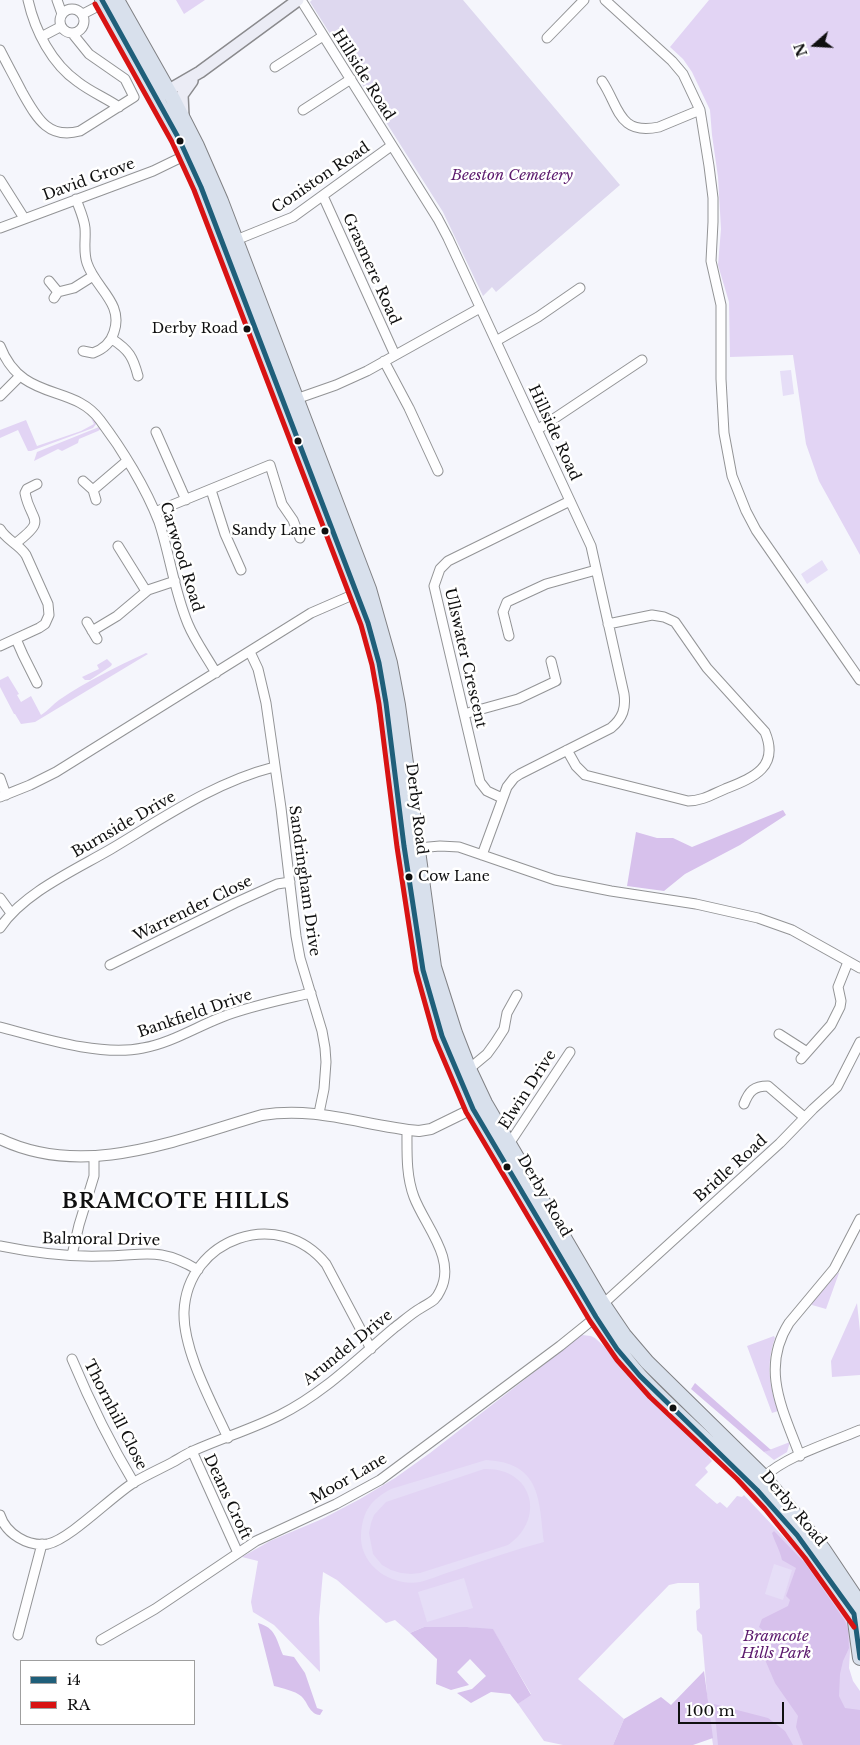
<!DOCTYPE html>
<html>
<head>
<meta charset="utf-8">
<style>
  body { margin:0 }
  #map { position:relative; width:860px; height:1745px; overflow:hidden; background:#f5f6fc; font-family:"Libre Baskerville",serif }
  canvas { display:block }
  .legend { position:absolute; left:20px; top:1660px; width:175px; height:65px; box-sizing:border-box; background:#fff; border:1px solid #9f9f9f; margin:0; padding:6px 9px; list-style:none; font-size:15px; color:#101010 }
  .legend li { display:flex; align-items:center; gap:10px; height:25px }
  .legend b { width:25px; border:1px solid #9f9f9f }
  .north { position:absolute; left:790px; top:20px; width:50px; height:50px; -webkit-text-stroke:4px #fff; paint-order:stroke; rotate:251deg; font-size:14px; font-weight:700; line-height:20px; text-align:center; color:#101010 }
  .north::after { content:''; display:block; margin:auto; width:18px; height:22px; background:#101010; clip-path:polygon(50% 0,100% 100%,50% 72%,0 100%) }
  .scale { position:absolute; left:678px; top:1702px; width:106px; height:22px; box-sizing:border-box; border:2px solid #101010; border-top:0; padding-left:6px; font-size:15px; line-height:18px; white-space:nowrap; color:#101010; -webkit-text-stroke:4px #fff; paint-order:stroke }
</style>
</head>
<body>
<div id="map">
<canvas width="860" height="1745"></canvas>
<ul class="legend">
<li><b style="height:6px;background:#1f5f7a"></b>i4</li>
<li><b style="height:6px;background:#d81313"></b>RA</li>
</ul>
<div class="north">N</div>
<div class="scale">100 m</div>
</div>
<script>
const c = document.querySelector('canvas').getContext('2d');
c.lineJoin = 'round';
function fillPath(path, color) { c.fillStyle = color; c.fill(path, 'evenodd'); }
function trace(path, color, width, dash) { c.strokeStyle = color; c.lineWidth = width; c.lineCap = dash ? 'butt' : 'round'; c.setLineDash(dash || []); c.stroke(path); }
function drawText(font, color, halo, rows, align = 'center') {
  c.font = font + ' "Libre Baskerville",serif'; c.lineWidth = 5; c.setLineDash([]); c.textBaseline = 'middle'; c.strokeStyle = halo; c.fillStyle = color; for (const [text, x, y, turn = 0] of rows) {
    c.save(); c.translate(x, y); c.rotate((+turn || 0) * Math.PI / 180); c.textAlign = isNaN(turn) ? turn : align; if (halo) c.strokeText(text, 0, 0); c.fillText(text, 0, 0); c.restore();
  }
}
fillPath(new Path2D(`
  M176,0H205L184,14Z
  M709,0H860V555L819,481L806,444L793,355L730,357L729,302L718,265L721,229L718,177L712,135L710,110L692,72L683,59L670,47Z
  M91,418L97,423L93,428L31,451H28L18,430L0,438V430L26,420L37,446L81,431L94,424Z
  M99,427L101,429L98,431L79,439L78,443L62,451L58,449L34,461L37,452Z
  M146,653L148,654L35,722L21,724L15,714H14L0,687V680L8,676L19,694L17,695L21,702L31,696L41,715C48,711 53,704 59,700C87,681 116,667 146,653Z
  M107,659L112,664L111,666L90,680H85L82,677L99,669L97,665Z
  M838,1273H839L826,1309L812,1305V1303Z
  M857,1303L860,1331V1375L832,1377L831,1361Z
  M582,1335L591,1336L595,1338L607,1349L641,1389L708,1452L709,1457L712,1461L705,1468L708,1472L695,1485L717,1504L720,1502L727,1508L737,1496L742,1497L744,1495L808,1563L843,1613L848,1623L851,1635L849,1668L853,1681L860,1691V1745H713L709,1718L702,1635L697,1630L696,1611L700,1608L699,1583H678L669,1585L578,1679L624,1719L613,1745H563L544,1741L518,1704L531,1694L493,1630L467,1627H424L410,1633L395,1620L386,1623L337,1580L323,1572L319,1618L320,1672L274,1625L253,1612L251,1602L258,1561L242,1557L270,1541L322,1519L360,1499L395,1478L430,1453Z
  M774,1336L775,1338C766,1364 769,1385 778,1411L772,1413L747,1346Z
  M790,1442L787,1452L774,1460L764,1452Z`), '#e2d4f4');
fillPath(new Path2D(`
  M783,810L786,815L740,845L685,874L664,891L627,886L636,832L657,838H673L692,847Z
  M695,1383L771,1450L764,1452L691,1389Z
  M774,1531L805,1563L845,1621L848,1629L849,1648L843,1661L840,1674L839,1696L845,1708L860,1710V1745H803L796,1727L798,1716L775,1683L760,1648L764,1643H787L788,1639L786,1634L766,1633L759,1627L762,1619L788,1606L790,1600L786,1596L796,1568L782,1560C780,1550 775,1543 772,1533Z
  M258,1623C276,1628 276,1639 283,1655L294,1657L305,1673L317,1708L323,1710L320,1715C309,1714 308,1702 301,1696C295,1691 282,1688 274,1686Z
  M424,1627H467L493,1629L531,1695L518,1704L510,1694L491,1692L471,1703L457,1693L472,1689L486,1676L470,1659L457,1672L469,1685L451,1690L436,1684L437,1659L410,1633Z
  M704,1671L713,1738L693,1745H613L624,1719L661,1697L671,1705Z
  M714,1704L768,1718L785,1731L793,1745H718Z`), '#d7c1ec');
fillPath(new Path2D(`
  M312,0H463L620,185L496,292L492,287L483,296L443,212L310,2Z`), '#ded8ef');
fillPath(new Path2D(`
  M791,370L794,394L783,396L780,371Z
  M822,560L828,570L807,584L801,574Z
  M486,1460C541,1463 539,1499 544,1542C514,1550 485,1560 456,1570C445,1573 432,1579 420,1582C391,1587 359,1565 361,1534C363,1510 371,1500 391,1489ZM484,1469C532,1467 547,1518 508,1545L420,1573L411,1574L401,1573L391,1570L382,1565L373,1554L369,1533L371,1523L374,1515L386,1502Z
  M774,1564L792,1570L783,1600L765,1594Z
  M464,1578L473,1608L427,1622L418,1592Z`), '#e6def7');
const minor = new Path2D(`
  M28,0C35,31 52,64 78,82C91,92 106,98 119,107
  M57,0L62,14
  M301,0L438,219L448,238L591,546L624,694C626,708 623,718 611,728L520,774L514,778L507,787L482,855
  M605,0L672,61L683,74L700,110L709,166L713,198V222L711,261L721,305V379L724,433L732,476L746,511L756,530L860,680
  M60 21a12 12 0 1 1 24 0a12 12 0 1 1-24 0Z
  M83,14L104,3
  M41,37L60,27
  M547,38L584,0
  M0,50C7,64 15,78 22,92C36,116 47,140 80,131L134,97L125,79L89,54L72,33
  M275,67L323,36
  M602,81C619,106 618,136 659,127L700,110
  M303,110L351,79
  M0,180L24,218
  M323,196L395,355
  M76,199C79,208 84,218 85,228C86,240 83,251 87,263C95,288 124,303 114,332C111,342 104,349 93,353L83,351
  M0,228L153,171L186,155
  M236,240L293,217L391,146
  M49,281L58,292L54,298
  M58,292L74,288L93,276
  M112,339C129,350 133,357 138,376
  M496,341L538,317L580,288
  M0,346C22,403 73,383 100,420C122,449 146,488 159,522C170,555 174,591 188,624C195,641 207,657 216,673
  M384,361L409,408L438,471
  M0,396L20,376
  M296,399L336,385L367,371L480,308
  M537,430L642,360
  M156,432L186,500
  M83,481L93,490L96,500
  M93,490L127,461
  M211,490L225,534L241,570
  M155,512L270,465L282,504L293,520L300,538
  M0,529C6,540 19,544 26,555L48,604L49,615L45,624L39,628L0,646
  M16,543C48,518 31,523 25,493L27,489L37,484
  M118,546L146,591
  M87,622L97,639
  M92,631L117,616L148,590L175,581
  M509,636L503,612L507,602L546,584L596,570
  M16,639L23,655L37,683
  M250,652L258,669L266,703L281,808L296,936L300,958L322,1031L325,1048L326,1062L324,1089L319,1113
  M464,714L518,699L556,681L551,661
  M567,750L576,766L585,775L688,801C702,801 713,794 725,789C752,778 780,768 765,732L707,668L675,622L664,617L652,615L608,624
  M0,778L6,795
  M0,797L30,785L56,772L311,613L357,593
  M502,798L487,791L480,782L434,586L440,569L448,561L570,501
  M418,848L440,846L459,847L555,880L611,891L696,904L758,918L792,930L860,968
  M0,898L11,913
  M0,928C23,893 75,870 111,849C163,818 215,782 274,767
  M110,965L235,903L277,884L290,882
  M0,1027C42,1038 101,1057 143,1048C171,1043 196,1027 222,1017C250,1006 281,1000 311,993
  M779,1034L807,1052
  M801,1059L831,1025L840,1007L841,1001L838,987L848,962
  M469,1069L487,1054L495,1043L504,1029L507,1013L517,995
  M744,1104C749,1091 754,1086 768,1086L804,1117
  M509,1144L570,1052
  M0,1246C34,1253 68,1257 102,1256C145,1256 158,1246 198,1270
  M72,1255L79,1225L94,1176V1156
  M603,1304L780,1143L813,1109L837,1087L860,1042
  M72,1359C90,1402 110,1443 134,1483
  M228,1438C212,1403 183,1351 184,1312C187,1238 279,1206 326,1264L371,1349
  M192,1451L238,1553
  M800,1456C783,1410 760,1369 789,1323L834,1269L860,1219
  M764,1477C786,1456 832,1442 860,1430
  M0,1515C6,1534 28,1547 48,1544C70,1539 111,1497 133,1483C146,1475 160,1469 173,1462C180,1458 186,1454 193,1451C222,1438 252,1429 280,1415C324,1393 357,1359 394,1328C402,1322 412,1313 421,1308C430,1302 435,1302 440,1291C457,1259 425,1226 414,1197C406,1176 407,1153 407,1130
  M18,1635L42,1544
  M101,1640L155,1609L256,1541L336,1504L380,1480L560,1346L596,1317`);
const tertiary = new Path2D(`
  M0,1139C85,1180 178,1139 262,1115C318,1106 364,1126 419,1131L431,1129L478,1106`);
const secondary = new Path2D(`
  M162,94L200,72L298,0
  M183,116L182,95L192,81`);
const trunk = new Path2D(`
  M102,0L179,139L201,187L264,348L368,623L379,663L386,703L404,846L423,970L442,1036L473,1109L596,1317C610,1338 624,1359 641,1377C678,1416 719,1450 756,1488C795,1529 828,1576 860,1623
  M117,0L173,99L197,146L221,201L369,589L390,663L398,705L434,967L455,1033L469,1069L485,1103L603,1304L624,1335L647,1362L764,1477L823,1549L860,1604
  M854,1614L860,1658`);
trace(minor, '#939496', 11);
trace(tertiary, '#939496', 12);
trace(secondary, '#8a8a8d', 14);
trace(trunk, '#808184', 16);
trace(minor, '#fefeff', 9);
trace(tertiary, '#fefeff', 10);
trace(secondary, '#ebecf5', 11);
trace(trunk, '#d8e0ec', 14);
trace(new Path2D(`
  M102,0L179,139L201,187L368,623L379,663L386,703L404,846L423,970L442,1036L473,1109L596,1317L617,1349L640,1376L757,1490L797,1535L854,1614L860,1658`), '#1f5f7a', 5);
trace(new Path2D(`
  M95,4L172,142L194,190L361,625L372,665L379,704L397,847L416,971L435,1039L466,1112L590,1321L617,1360L650,1397L737,1479L765,1509L805,1558L854,1627`), '#d81313', 5);
for (const [x, y, r, color] of [
  [180,141,4.5,"#101010"],
  [247,329,4.5,"#101010"],
  [298,441,4.5,"#101010"],
  [325,531,4.5,"#101010"],
  [409,877,4.5,"#101010"],
  [507,1167,4.5,"#101010"],
  [673,1408,4.5,"#101010"]
]) { const dot = new Path2D(); dot.arc(x, y, r, 0, 2 * Math.PI); c.fillStyle = color; c.fill(dot); trace(dot, '#fff', 2); }
drawText('14px', '#101010', '#fff', [
  ["Derby Road",238,329],
  ["Sandy Lane",316,531],
  ["Cow Lane",418,877,"left"]
], 'right');
drawText('15px', '#101010', '#fff', [
  ["Hillside Road",363,75,58],
  ["Coniston Road",321,178,-34],
  ["David Grove",89,180,-20],
  ["Grasmere Road",371,269,66],
  ["Hillside Road",554,433,65],
  ["Carwood Road",181,557,73],
  ["Ullswater Crescent",465,658,77],
  ["Derby Road",416,809,83],
  ["Burnside Drive",124,825,-30],
  ["Sandringham Drive",304,881,82],
  ["Warrender Close",193,909,-26],
  ["Bankfield Drive",195,1014,-19],
  ["Elwin Drive",528,1090,-57],
  ["Bridle Road",731,1169,-42],
  ["Derby Road",544,1196,60],
  ["Balmoral Drive",101,1240,1],
  ["Arundel Drive",348,1348,-39],
  ["Thornhill Close",115,1415,63],
  ["Moor Lane",349,1479,-30],
  ["Deans Croft",227,1497,65],
  ["Derby Road",793,1509,50]
]);
drawText('italic 15px', '#5c1a6d', '#fff', [
  ["Beeston Cemetery",512,176],
  ["Bramcote",776,1637],
  ["Hills Park",776,1654]
]);
c.letterSpacing = '1px';
drawText('bold 20px', '#101010', '#fff', [
  ["BRAMCOTE HILLS",176,1202]
]);
c.letterSpacing = '0px';
</script>
</body>
</html>
